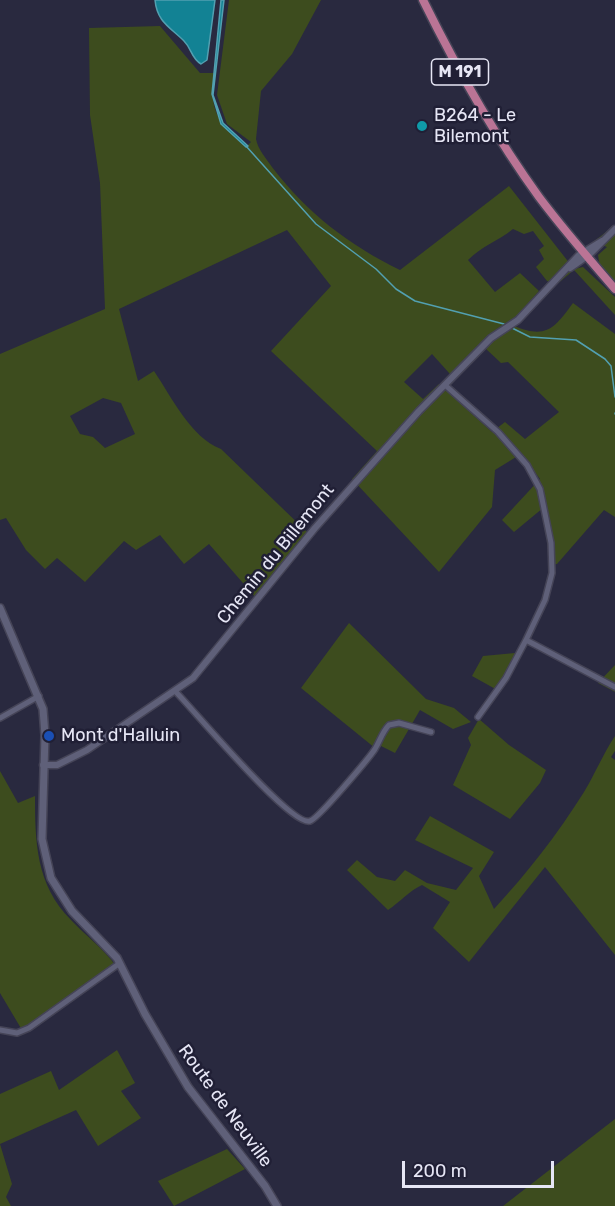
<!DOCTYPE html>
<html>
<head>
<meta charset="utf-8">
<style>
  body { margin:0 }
  #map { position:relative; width:615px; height:1206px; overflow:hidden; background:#29293f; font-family:Rubik,sans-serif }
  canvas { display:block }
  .scale { position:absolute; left:402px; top:1161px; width:152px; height:27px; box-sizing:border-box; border:3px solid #e6e6f5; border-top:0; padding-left:8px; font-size:18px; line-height:21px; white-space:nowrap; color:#e6e6f5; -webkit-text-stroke:4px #201f35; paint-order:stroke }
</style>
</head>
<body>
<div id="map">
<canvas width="615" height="1206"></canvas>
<div class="scale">200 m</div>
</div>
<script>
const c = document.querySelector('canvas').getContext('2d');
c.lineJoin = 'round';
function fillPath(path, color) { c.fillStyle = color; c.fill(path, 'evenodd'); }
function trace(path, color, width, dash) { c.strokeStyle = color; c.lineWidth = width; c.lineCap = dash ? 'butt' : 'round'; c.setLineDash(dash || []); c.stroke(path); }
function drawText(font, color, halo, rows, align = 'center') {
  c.font = font + ' Rubik,sans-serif'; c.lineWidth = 5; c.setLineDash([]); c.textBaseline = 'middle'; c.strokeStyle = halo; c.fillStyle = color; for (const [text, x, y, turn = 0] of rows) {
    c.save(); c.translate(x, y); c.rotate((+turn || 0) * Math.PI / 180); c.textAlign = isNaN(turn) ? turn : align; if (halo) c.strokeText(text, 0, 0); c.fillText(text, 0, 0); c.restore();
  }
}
fillPath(new Path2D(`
  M229,0H321L292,54L261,91L256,139C258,150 266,158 272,167C307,213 349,245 400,270L509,186L574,269L583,267L615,297V315L574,270L556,285L547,281L536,267L544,259L539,250L544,246L533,231L524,234L513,229C497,242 483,245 468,260L495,292L520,273L539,291L517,316L488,335L450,374L432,354L404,382L423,399L439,384L492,432L505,422L525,439L559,412L508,362L501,363L485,348L493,338L514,326C546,339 554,329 573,303L615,334V517L604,510L557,564L550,565L543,508L514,532L502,520L540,479L521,454L495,470L492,507L439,572L352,479L377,451L271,351L331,286L287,230L119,309L138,381L154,371C171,396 191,438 221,449L308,533L256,598L209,544L184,564L160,535L136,550L124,541L85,582L57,558L45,569L26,550L6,518L0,520V354L105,309L100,183L90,115L89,28L160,26L200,73H214C209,113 218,121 246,147L251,142L227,124L217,95ZM103,398L121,403L135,434L105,448L93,437L80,434L70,416Z
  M615,225V284L600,268L598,255L607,247L593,242Z
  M349,623L426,699L454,708L471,722L453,729L420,710L395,753L381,746L327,809L323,806L375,748L301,688Z
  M515,653L520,655L499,691L472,676L483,656Z
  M615,665V692L598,683Z
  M479,719L509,745L546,770L540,783L510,819L453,785L471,745L468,738Z
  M615,736V751L611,757L615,760V955L545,867L469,962L433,928L450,902L422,885C409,891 400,902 388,910L347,870L357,860L377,877L395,881L405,870L427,883L456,890L473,868L415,840L430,816L494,852L479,876L494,909C528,872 557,835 584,792C595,774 603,754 615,736Z
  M0,771L18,803L35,796C35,842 36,885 71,920C86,936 103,948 116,966L22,1030L0,993Z
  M117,1050L135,1083L121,1091L141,1118L98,1146L76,1110L0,1144L12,1184L6,1197L11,1206H0V1094L51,1071L59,1090Z
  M615,1119V1206H503Z
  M227,1149L245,1169L174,1206L158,1181Z`), '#3d4c1e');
const water = new Path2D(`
  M155,0H215L207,60L201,64C191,58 192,49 184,41C170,27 157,22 155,0Z
  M221,0H224L213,95L223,123L248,146L246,147L221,124L212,94Z`);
fillPath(water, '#128294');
trace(water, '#52a0b1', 1.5);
trace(new Path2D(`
  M246,146L316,224L376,269L396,289L415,301L504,324
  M512,328L530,337L576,340L605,359L611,366L615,397
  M615,413V414`), '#52a0b1', 1.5);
const minor = new Path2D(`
  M445,385L498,432L527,465L540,489L551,543L552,573L545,600L526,640L615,687
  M175,691C193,709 291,827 310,821C318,819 369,758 375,749C380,741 382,732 389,725L399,723L431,732
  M478,717L506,678L526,640
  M0,718L39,696
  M0,1030L17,1033L29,1028L120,963`);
const tertiary = new Path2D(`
  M570,268L590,254L615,229
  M43,765H57L87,750L193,678L315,528L419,411L491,338L518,320L579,255L602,241`);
const secondary = new Path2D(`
  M0,608L43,709L45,735L42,839L51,878L72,911L117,958L145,1014L188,1087L265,1186L277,1206`);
const primary = new Path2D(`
  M423,0C457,69 494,135 539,197C563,229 589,259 615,289`);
trace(minor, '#454457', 8);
trace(tertiary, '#454457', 9);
trace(secondary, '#454457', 10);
trace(primary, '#454457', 11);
trace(minor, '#5f6079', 5);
trace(tertiary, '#5f6079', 6);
trace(secondary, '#5f6079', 7);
trace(primary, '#ba7495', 8);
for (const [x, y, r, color] of [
  [422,126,6,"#0f9aa8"],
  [49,736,6,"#1a4fb4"]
]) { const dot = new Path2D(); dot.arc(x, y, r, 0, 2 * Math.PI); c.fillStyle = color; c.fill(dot); trace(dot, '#201f35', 2); }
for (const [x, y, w] of [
  [460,72,57]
]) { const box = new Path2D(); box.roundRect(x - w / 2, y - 13, w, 26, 4.5); c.fillStyle = '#201f35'; c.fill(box); trace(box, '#e6e6f5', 1.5); }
drawText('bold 16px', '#e6e6f5', null, [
  ["M 191",460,72]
]);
drawText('18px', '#e6e6f5', '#201f35', [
  ["B264 - Le",434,116],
  ["Bilemont",434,137],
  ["Mont d'Halluin",61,736]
], 'left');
drawText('18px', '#e6e6f5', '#201f35', [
  ["Chemin du Billemont",276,554,-51],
  ["Route de Neuville",225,1106,54]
]);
</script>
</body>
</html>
